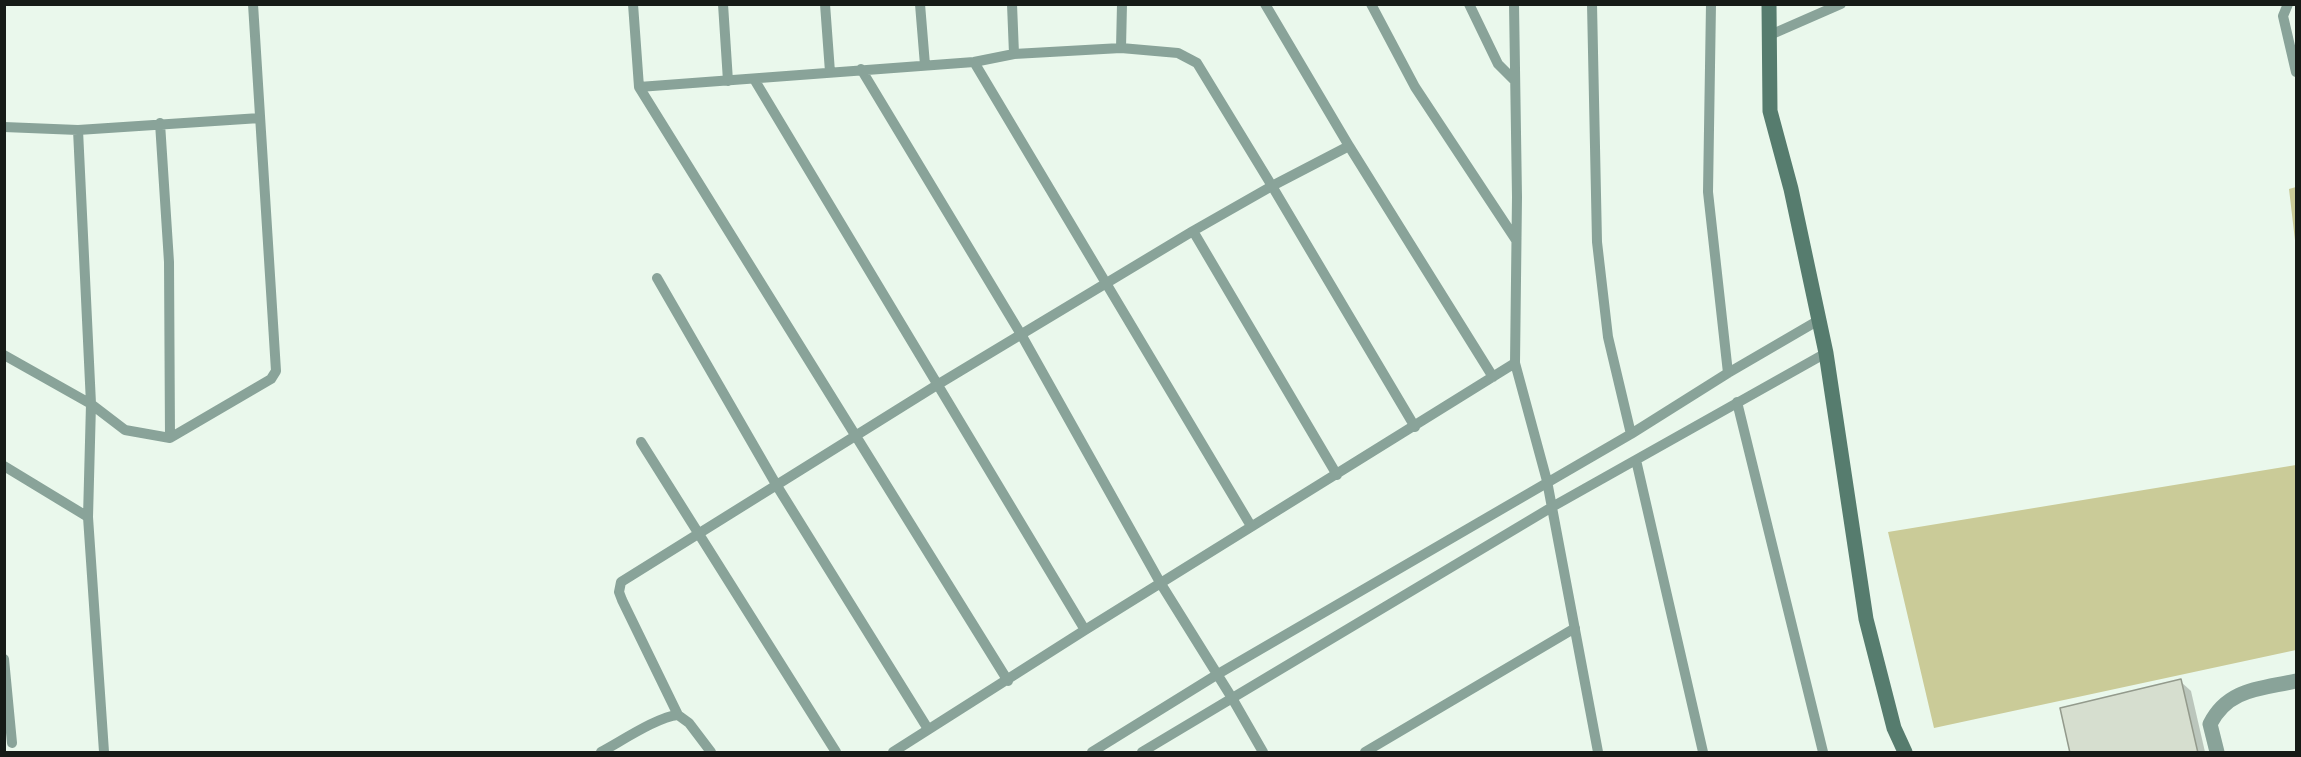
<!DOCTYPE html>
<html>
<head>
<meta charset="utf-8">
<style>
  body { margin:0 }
  #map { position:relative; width:2301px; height:757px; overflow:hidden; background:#eaf8ec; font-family:Poppins,sans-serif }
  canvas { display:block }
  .frame { position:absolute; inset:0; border:6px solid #161b17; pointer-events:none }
</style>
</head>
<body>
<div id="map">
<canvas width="2301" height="757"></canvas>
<div class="frame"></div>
</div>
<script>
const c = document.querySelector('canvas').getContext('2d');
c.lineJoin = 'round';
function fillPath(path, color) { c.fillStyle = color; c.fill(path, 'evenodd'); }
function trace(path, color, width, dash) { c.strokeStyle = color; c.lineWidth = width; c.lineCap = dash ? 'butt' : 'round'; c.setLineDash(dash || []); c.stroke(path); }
fillPath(new Path2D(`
  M2296,187V249L2289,189Z
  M2296,465V650L1934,728L1888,532Z`), '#cacb98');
fillPath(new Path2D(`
  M2180,681L2191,691L2205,752H2072Z`), '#0003');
const building = new Path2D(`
  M2181,679L2198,753H2070L2060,708Z`);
fillPath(building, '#d6decf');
trace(building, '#939a8c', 1.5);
trace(new Path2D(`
  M633,4L639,87L1008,681
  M723,4L728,81
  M825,4L830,72
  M920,4L925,65
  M1012,4L1014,54
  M1265,4L1349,146
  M1371,4L1415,87L1516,240
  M1469,4L1498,64L1515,81
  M1592,4L1597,242L1608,337L1631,434
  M1711,4L1708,192L1728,373
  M2288,4L2283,16L2296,72
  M1770,35L1841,4
  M1121,48L1122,4
  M974,62L1251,526
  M861,69L1022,336L1161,584L1232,698L1263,752
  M754,79L1085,630
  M639,87L974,62L1014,54L1121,48L1178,53L1197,63L1272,186L1415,427
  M160,123L169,262L170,438
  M4,127L78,130L260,118
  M78,130L91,404L88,517L104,752
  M1193,231L1337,475
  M657,278L777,486L928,729
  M4,355L91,404L125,430L170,438L271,379L276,371L253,4
  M1515,363L1547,481L1598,752
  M1737,402L1823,752
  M641,442L836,752
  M1636,460L1703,752
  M4,466L88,517
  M4,659L12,743
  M678,715L622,600L619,592L621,582L937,385L1193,231L1272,186L1349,146L1493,377
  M601,752C620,742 659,716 678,715L689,723L711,752
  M893,752L1085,630L1515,363L1517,197L1514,4
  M1092,752L1218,674L1631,434L1728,373L1819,320
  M1142,752L1552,507L1826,353
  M1365,752L1575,628`), '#89a399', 10);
trace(new Path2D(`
  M2217,752L2210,724C2228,688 2261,689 2296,681`), '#89a399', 15);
trace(new Path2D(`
  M1769,4L1770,111L1791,189L1826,353L1866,619L1894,728L1905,752`), '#567c6e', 15);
</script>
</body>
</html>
